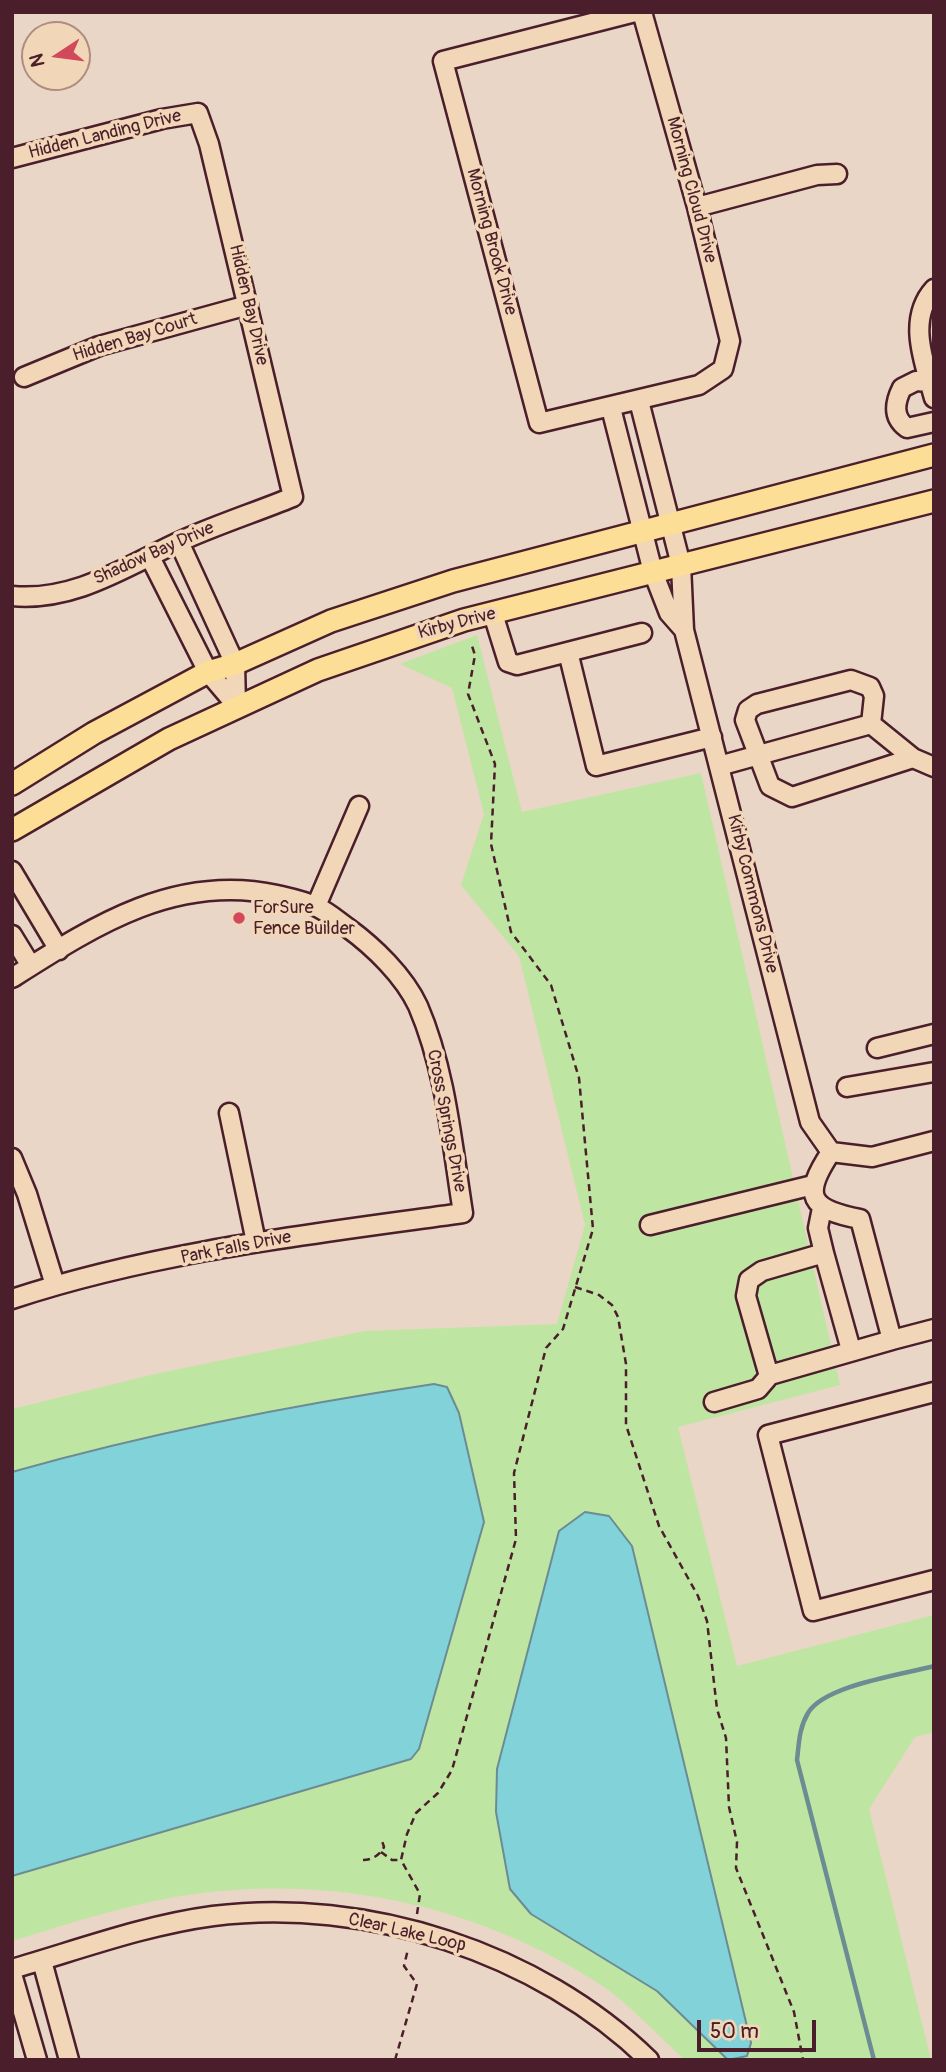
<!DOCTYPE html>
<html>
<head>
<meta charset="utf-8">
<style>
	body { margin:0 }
	#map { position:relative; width:946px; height:2072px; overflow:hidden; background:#e9d6c6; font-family:Pangolin,sans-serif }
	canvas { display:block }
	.frame { position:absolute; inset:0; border:14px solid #4a1f2b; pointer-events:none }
	.north { position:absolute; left:21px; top:21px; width:70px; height:70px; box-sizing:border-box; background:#f1d6b8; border:2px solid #ae8d80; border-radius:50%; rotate:257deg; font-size:19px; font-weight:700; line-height:28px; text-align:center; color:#4a1f2b }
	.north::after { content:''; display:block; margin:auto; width:24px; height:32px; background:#d1495b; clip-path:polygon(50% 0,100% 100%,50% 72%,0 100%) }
	.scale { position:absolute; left:697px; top:2020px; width:119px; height:32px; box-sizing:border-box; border:4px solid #4a1f2b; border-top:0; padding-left:9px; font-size:21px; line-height:24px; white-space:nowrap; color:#4a1f2b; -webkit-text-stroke:5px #f1d6b8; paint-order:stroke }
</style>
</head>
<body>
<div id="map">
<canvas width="946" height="2072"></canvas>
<div class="frame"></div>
<div class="north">N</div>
<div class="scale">50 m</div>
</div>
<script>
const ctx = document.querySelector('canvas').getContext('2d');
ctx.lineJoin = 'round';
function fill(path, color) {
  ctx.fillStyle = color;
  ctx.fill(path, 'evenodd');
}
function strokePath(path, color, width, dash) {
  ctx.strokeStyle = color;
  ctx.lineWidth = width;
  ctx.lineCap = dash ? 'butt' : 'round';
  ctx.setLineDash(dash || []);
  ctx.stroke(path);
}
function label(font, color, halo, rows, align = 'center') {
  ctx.font = font + ' Pangolin,sans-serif';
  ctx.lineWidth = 7;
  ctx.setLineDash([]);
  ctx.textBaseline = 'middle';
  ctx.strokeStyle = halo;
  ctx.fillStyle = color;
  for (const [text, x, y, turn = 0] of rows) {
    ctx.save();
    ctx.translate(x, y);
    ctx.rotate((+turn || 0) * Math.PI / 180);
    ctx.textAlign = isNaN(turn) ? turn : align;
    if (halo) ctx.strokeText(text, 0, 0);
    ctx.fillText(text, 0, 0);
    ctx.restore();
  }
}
fill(new Path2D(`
	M 477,635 L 522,812 L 701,773 L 840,1385 L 678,1427 L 737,1666 L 934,1615 L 934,1732 L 915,1737 L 869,1809 L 931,2060 L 685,2060 C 657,2035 629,2003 598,1983 C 479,1907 341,1876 202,1893 C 137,1901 75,1922 12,1941 L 12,1409 L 155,1374 L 365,1331 L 557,1324 L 585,1225 L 519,956 L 461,885 L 484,814 L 452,688 L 400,664 Z`), '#bee6a2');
const water = new Path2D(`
	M 434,1384 L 447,1387 L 459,1413 L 484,1522 L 419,1749 L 411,1759 L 12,1876 L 12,1472 C 150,1433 292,1405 434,1384 Z
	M 585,1512 L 609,1516 L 632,1546 L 751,2043 L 747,2056 L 728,2060 L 657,1991 L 531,1914 L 510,1889 L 496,1812 L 497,1769 L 559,1531 Z`);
fill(water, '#82d3d9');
strokePath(water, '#6c8b93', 2);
strokePath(new Path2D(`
	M 874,2060 L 797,1760 C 799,1743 799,1728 808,1713 C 825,1685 902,1675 934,1666`), '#6c8b93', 4.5);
const minor = new Path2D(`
	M 635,12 L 443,61 L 539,423 L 699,385 L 723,369 L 730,341 L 697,207 L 642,12
	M 12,158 L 162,119 L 198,113 L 209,144 L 293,497 C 256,512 219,524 183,540 C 128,565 76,602 12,596
	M 697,207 L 817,175 L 837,174
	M 934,289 C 906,320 925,364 934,398
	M 24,377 L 99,346 L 248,305
	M 929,382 L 916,381 L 902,388 C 895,402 892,417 907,428 L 934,422
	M 639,401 L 681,565 L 684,630 L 810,1122 L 831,1152
	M 611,408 L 653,572 L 669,613 L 684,630
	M 179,542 L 235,664 L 236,705
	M 150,557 L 208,672 L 236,705
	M 493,614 L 508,662 L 517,665 L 642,633
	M 568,652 L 596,766 L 712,737
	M 871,724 L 874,696 L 870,687 L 851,680 L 757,704 L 748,710 L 745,720 L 770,786 L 792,797 L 913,758
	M 719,766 L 871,724 L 913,758 L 934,767
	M 12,871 L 59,950
	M 316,906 L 359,806
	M 12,935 L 31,966
	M 12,978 C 94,926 175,873 277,895 C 290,898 305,901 317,907 C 328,912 338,921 348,928 C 374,947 404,976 418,1006 C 446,1071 452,1144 463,1213 C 313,1234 157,1251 12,1299
	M 877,1048 L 934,1034
	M 847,1087 L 934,1072
	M 229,1113 L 256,1242
	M 831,1152 C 801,1197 810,1209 860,1219 L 892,1340 L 934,1329
	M 831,1152 L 872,1157 L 934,1141
	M 12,1158 L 27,1194 L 55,1285
	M 650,1225 L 813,1185
	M 824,1253 L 851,1350
	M 769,1376 L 746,1296 L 749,1280 L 762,1271 L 824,1253 L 818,1228 L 822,1208
	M 934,1392 L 768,1435 L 813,1611 L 934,1580
	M 714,1402 L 758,1389 L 770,1375 L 892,1340
	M 42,1961 L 69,2060
	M 12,1969 C 78,1950 145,1925 213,1916 C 366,1897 538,1952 649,2060
	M 12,1974 L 37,2060`);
const major = new Path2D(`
	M 12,784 L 94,733 L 208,672 L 235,664 L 331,621 L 453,581 L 934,455
	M 12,830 L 169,739 L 318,670 L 464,620 L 934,501`);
strokePath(minor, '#4a1f2b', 23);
strokePath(major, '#4a1f2b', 26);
strokePath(new Path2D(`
	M 575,1287 L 599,1295 L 612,1305 L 618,1317 L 626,1364 L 626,1425 L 659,1526 L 698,1596 L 707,1621 L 717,1709 L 726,1738 L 729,1807 L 737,1842 L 736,1868 L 794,2012 L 803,2060
	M 381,1852 L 392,1860 L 400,1860
	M 363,1860 C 372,1860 380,1855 384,1847 L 381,1838
	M 417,1914 L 420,1894 L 401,1860 L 407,1834 L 416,1813 L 438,1793 L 452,1770 L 516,1539 L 514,1473 L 546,1348 L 563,1329 L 593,1229 L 579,1078 L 551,985 L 511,932 L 491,844 L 495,764 L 468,694 L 475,655 L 471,643
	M 395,2060 L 417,1984 L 404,1966 L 408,1949`), '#4a1f2b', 2.5, [7, 5]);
strokePath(minor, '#f1d6b8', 18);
strokePath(major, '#fcde96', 21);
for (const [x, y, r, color] of [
	[239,918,7,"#d1495b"]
]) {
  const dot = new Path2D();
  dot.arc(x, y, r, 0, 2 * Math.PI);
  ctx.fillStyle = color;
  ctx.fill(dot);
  strokePath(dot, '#f1d6b8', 2.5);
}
label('18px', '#4a1f2b', '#f1d6b8', [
	["Hidden Landing Drive",105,135,-14],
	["Morning Cloud Drive",691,190,75],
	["Morning Brook Drive",491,242,75],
	["Hidden Bay Drive",248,305,77],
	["Hidden Bay Court",135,338,-17],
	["Shadow Bay Drive",154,554,-24],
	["Kirby Drive",457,624,-15],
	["Kirby Commons Drive",752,894,76],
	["Cross Springs Drive",446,1121,79],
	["Park Falls Drive",236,1248,-11],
	["Clear Lake Loop",407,1933,13]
]);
label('18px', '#4a1f2b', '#f1d6b8', [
	["ForSure",253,908],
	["Fence Builder",253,929]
], 'left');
</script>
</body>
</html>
